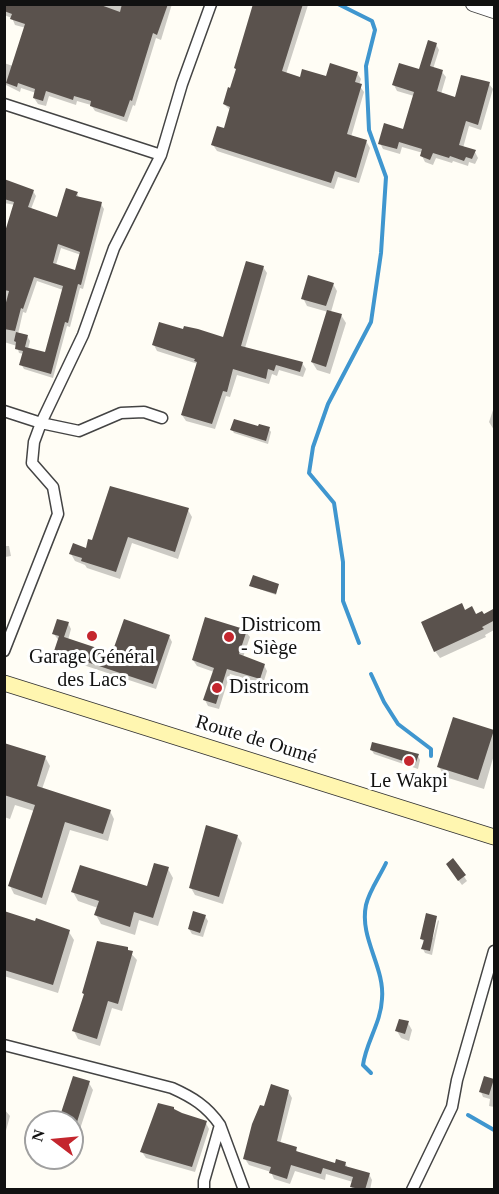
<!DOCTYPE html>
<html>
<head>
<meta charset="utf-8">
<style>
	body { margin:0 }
	#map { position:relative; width:499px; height:1194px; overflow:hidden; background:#fffdf5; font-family:"Times New Roman",serif }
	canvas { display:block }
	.frame { position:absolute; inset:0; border:6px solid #111; pointer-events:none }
	.north { position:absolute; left:24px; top:1110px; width:60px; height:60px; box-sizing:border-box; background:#fff; border:2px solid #a0a0a0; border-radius:50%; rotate:286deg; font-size:16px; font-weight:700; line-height:24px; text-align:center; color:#111 }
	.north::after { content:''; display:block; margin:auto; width:21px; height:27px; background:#c4262e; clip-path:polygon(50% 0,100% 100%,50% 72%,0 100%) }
</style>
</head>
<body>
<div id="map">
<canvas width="499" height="1194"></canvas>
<div class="frame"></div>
<div class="north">N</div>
</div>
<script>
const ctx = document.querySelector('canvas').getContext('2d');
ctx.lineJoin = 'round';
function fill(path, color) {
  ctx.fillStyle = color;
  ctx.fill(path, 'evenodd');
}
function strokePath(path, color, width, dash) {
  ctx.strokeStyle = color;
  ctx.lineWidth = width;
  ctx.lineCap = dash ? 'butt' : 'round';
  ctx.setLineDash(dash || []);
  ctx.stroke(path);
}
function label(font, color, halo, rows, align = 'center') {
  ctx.font = font + ' "Times New Roman",serif';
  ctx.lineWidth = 6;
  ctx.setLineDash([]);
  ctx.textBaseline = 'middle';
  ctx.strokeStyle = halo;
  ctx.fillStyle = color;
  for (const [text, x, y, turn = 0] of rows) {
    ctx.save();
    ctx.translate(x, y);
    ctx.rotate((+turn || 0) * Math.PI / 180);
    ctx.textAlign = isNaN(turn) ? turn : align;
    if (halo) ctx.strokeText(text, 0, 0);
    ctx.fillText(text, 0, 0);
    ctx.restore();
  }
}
fill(new Path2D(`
	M 4,4 L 172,4 L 161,40 L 156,38 L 135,106 L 133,105 L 127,122 L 95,111 L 91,105 L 77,101 L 76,105 L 49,96 L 46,106 L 38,104 L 34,98 L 36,93 L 21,88 L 20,92 L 4,84 L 4,63 L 13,66 L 26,28 L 15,25 L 12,18 L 4,15 Z
	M 255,4 L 308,5 L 286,74 L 301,79 L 327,78 L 357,73 L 361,79 L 359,85 L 364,92 L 351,137 L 366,141 L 370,148 L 359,183 L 338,177 L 334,189 L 217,151 L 213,145 L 225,130 L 231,111 L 224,104 L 231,90 L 237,71 L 235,68 Z
	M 436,44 L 439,50 L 433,69 L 442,72 L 446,77 L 441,94 L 456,99 L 489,84 L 493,89 L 481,130 L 469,126 L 463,148 L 475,152 L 478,158 L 475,164 L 469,162 L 468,166 L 453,161 L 452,163 L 436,158 L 433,165 L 425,162 L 422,156 L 423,153 L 402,147 L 400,154 L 383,149 L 380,143 L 404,131 L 414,96 L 397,91 L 394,85 L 420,71 Z
	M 4,181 L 33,191 L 36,196 L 31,209 L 58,218 L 77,193 L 79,198 L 101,204 L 104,209 L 83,289 L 80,288 L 70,327 L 67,326 L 53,378 L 24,369 L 21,364 L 24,354 L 19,353 L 17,346 L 4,342 L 4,238 L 15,205 L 4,203 ZM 61,248 L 81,255 L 76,271 L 56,265 ZM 37,281 L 63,290 L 46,354 L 28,349 L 30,341 L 27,336 L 18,334 L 23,312 L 26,313 Z
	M 263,267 L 267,273 L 245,348 L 302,363 L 306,369 L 303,377 L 279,370 L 277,376 L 272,374 L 269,384 L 237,375 L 230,397 L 226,396 L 215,429 L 186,421 L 182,415 L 198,364 L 157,351 L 154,345 L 224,339 Z
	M 333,284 L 337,291 L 331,312 L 341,315 L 346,323 L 330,374 L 317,370 L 312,362 L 328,312 L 307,306 L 303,298 Z
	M 494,407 L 494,430 L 489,422 Z
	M 269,429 L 271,432 L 268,444 L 234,433 L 232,430 Z
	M 188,510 L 192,517 L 178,559 L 132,543 L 120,579 L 87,568 L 85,565 L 75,561 L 71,554 Z
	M 4,546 L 9,546 L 11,556 L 5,557 Z
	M 278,585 L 276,595 L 251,586 Z
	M 494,614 L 494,630 L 485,635 L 486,637 L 440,658 L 435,651 L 476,616 Z
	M 68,623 L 71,629 L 68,640 L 113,655 L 169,636 L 172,642 L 156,689 L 59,657 L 56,651 L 59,641 L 54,634 Z
	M 246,632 L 250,637 L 243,657 L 264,665 L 267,671 L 263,684 L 230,674 L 219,709 L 208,706 L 205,700 L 214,672 L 197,666 L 193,660 Z
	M 493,732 L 494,755 L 484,789 L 445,777 L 439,767 Z
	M 4,745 L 45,757 L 50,766 L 42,789 L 110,811 L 114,819 L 108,841 L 70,830 L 46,905 L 14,894 L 10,886 L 34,811 L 15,805 L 10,819 L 4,817 Z
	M 371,749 L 418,756 L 420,760 L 418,769 L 374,754 Z
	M 237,836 L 242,843 L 223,904 L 195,895 L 191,888 Z
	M 453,860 L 467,881 L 462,885 L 450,869 Z
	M 168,869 L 173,878 L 158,926 L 139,920 L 135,935 L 101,924 L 96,915 L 98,908 L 78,901 L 73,892 L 148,887 Z
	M 4,913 L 69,932 L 74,940 L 58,993 L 4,976 Z
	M 427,915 L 437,919 L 435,919 L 430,937 L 433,938 L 438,920 L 439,921 L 432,955 L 425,953 L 423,949 L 424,943 L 422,939 Z
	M 205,916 L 208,921 L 203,937 L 192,934 L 189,929 Z
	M 127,949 L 137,960 L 122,1011 L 112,1008 L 100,1046 L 78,1039 L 74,1031 L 85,996 L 83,993 Z
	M 408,1023 L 412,1030 L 409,1041 L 401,1038 L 397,1031 Z
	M 493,1080 L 494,1083 L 494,1107 L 489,1106 L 490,1099 L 483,1097 L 481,1092 Z
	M 89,1083 L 93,1090 L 78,1135 L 72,1133 L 72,1122 L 59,1122 Z
	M 288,1091 L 292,1098 L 280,1144 L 296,1149 L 298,1153 L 336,1164 L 345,1163 L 348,1168 L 369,1174 L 372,1180 L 370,1190 L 353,1190 L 352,1187 L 353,1182 L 326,1174 L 325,1180 L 295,1171 L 290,1184 L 274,1179 L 271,1172 L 249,1165 L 245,1159 L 265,1108 Z
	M 4,1109 L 10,1116 L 4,1138 Z
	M 175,1111 L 206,1123 L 209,1129 L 195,1172 L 146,1158 L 142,1152 Z
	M 39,1158 L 58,1158 L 57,1164 Z`), '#0003');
strokePath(new Path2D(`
	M 338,4 L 372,21 L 375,30 L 366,66 L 369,130 L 386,177 L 381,253 L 371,322 L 328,404 L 313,447 L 309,473 L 334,503 L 343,562 L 343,601 L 359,643
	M 371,674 L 384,702 L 398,724 L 431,749 L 431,756
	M 371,1073 L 363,1065 C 366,1042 381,1023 382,999 C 385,967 359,938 366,905 C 369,891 380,876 386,863
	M 468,1115 L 494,1130`), '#3f96cf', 4);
fill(new Path2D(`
	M 4,4 L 98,4 L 120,12 L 122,4 L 168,4 L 157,35 L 153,33 L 132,101 L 130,100 L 124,117 L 90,106 L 91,101 L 74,96 L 73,100 L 46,91 L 43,101 L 33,98 L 35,89 L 18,83 L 17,87 L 6,83 L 25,24 L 10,19 L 12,14 L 4,11 Z
	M 253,4 L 303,4 L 282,71 L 300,77 L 302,69 L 326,76 L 330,63 L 358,72 L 355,82 L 362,84 L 347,134 L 367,140 L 356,178 L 335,171 L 331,183 L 211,145 L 217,126 L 224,128 L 230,107 L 223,104 L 228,87 L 230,88 L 236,69 L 234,68 Z
	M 428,40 L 437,43 L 430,66 L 443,70 L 437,91 L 455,97 L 461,75 L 490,82 L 478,125 L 466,121 L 459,145 L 476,150 L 472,159 L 466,157 L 464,161 L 450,156 L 449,158 L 433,153 L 430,160 L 420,156 L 422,149 L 399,142 L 397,149 L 378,144 L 384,123 L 403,129 L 414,92 L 392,85 L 399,63 L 419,69 Z
	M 4,179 L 34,190 L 28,207 L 57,217 L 66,188 L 78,192 L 76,196 L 102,202 L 81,285 L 78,284 L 68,323 L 65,322 L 51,374 L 19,365 L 23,351 L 15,349 L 16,342 L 14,341 L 16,332 L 28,335 L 25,347 L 45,352 L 63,286 L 34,277 L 23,309 L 21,308 L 15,331 L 4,329 L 4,310 L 9,291 L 4,290 L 4,235 L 14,202 L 4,199 ZM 58,244 L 80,252 L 75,270 L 53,263 Z
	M 246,261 L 264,266 L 241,346 L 303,362 L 300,372 L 276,365 L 274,371 L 268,369 L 266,379 L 233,369 L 227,392 L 223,391 L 212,424 L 181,415 L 197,362 L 194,361 L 195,359 L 152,345 L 159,322 L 183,329 L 184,326 L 198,329 L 223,337 Z
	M 308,275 L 334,283 L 326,306 L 301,299 Z
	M 327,310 L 342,314 L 326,367 L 311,362 Z
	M 234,419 L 258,426 L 259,424 L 270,427 L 266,441 L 230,430 Z
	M 110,486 L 189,508 L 175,552 L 128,537 L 116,572 L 81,561 L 82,558 L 69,554 L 73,543 L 86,548 L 88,539 L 92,540 Z
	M 253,575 L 279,584 L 276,594 L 249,586 Z
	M 462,603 L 465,610 L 472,606 L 476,614 L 482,611 L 484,614 L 495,608 L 495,620 L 482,627 L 484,629 L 434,652 L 421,622 Z
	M 205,617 L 247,630 L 239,654 L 265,664 L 260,679 L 227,669 L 216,704 L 203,700 L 214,668 L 192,660 Z
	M 57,619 L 69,622 L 64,637 L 112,653 L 124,619 L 170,635 L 153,684 L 54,651 L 59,636 L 52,634 Z
	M 453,717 L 494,730 L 478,780 L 437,767 Z
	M 372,742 L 419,754 L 415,765 L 370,750 Z
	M 4,743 L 46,756 L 37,786 L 111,810 L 103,834 L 65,822 L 42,898 L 8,886 L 35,805 L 4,795 Z
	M 206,825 L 238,835 L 219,897 L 189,888 Z
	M 453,858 L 466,875 L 458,881 L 446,864 Z
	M 154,863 L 169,867 L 153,918 L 134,912 L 130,927 L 94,915 L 99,901 L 71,892 L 80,865 L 147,886 Z
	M 4,911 L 35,921 L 36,918 L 70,930 L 53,985 L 4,970 Z
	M 193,911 L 206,915 L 200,933 L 188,929 Z
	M 426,913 L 437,916 L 430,951 L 421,949 L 424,940 L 420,939 Z
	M 97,941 L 128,947 L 128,950 L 133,951 L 118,1004 L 108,1001 L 97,1039 L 72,1031 L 84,994 L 82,993 Z
	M 399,1019 L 409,1021 L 405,1034 L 395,1031 Z
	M 73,1076 L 90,1081 L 77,1122 L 58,1122 Z
	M 484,1076 L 494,1079 L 489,1095 L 479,1092 Z
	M 271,1084 L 289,1090 L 277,1141 L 297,1147 L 296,1151 L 335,1163 L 336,1159 L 346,1162 L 345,1166 L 370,1173 L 365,1190 L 350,1187 L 353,1177 L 323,1168 L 321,1174 L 291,1165 L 287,1179 L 269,1173 L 271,1167 L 243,1159 L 252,1124 L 260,1105 L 264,1106 Z
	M 158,1103 L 174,1107 L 174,1109 L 182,1113 L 207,1121 L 192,1167 L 140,1152 Z`), '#5a524d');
const minor = new Path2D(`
	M 4,104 L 161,155
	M 4,411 L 41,423 L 79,431 L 121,413 L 144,412 L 162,418
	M 4,651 L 58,514 L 53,487 L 32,463 L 34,442 L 41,423 L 83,335 L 114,248 L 161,155 L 182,84 L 211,4
	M 4,1045 L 172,1088 C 192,1097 207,1106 220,1125 L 244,1190
	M 204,1190 L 204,1181 L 220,1125
	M 412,1190 L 452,1107 L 457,1080 L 494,951`);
const tertiary = new Path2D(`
	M 473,4 L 494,11`);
const secondary = new Path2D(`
	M 4,683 L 494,837`);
strokePath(minor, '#444', 13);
strokePath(tertiary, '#444', 16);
strokePath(secondary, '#333', 17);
strokePath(minor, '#fff', 10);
strokePath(tertiary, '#fff', 14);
strokePath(secondary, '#fff6b0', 15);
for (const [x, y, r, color] of [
	[92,636,6,"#c4262e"],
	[229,637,6,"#c4262e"],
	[217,688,6,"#c4262e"],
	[409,761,6,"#c4262e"]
]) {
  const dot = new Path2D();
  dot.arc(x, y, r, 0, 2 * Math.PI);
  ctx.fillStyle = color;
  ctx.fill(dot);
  strokePath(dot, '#fff', 2);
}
label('20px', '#111', '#fff', [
	["Districom",241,626],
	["- Siège",241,649],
	["Garage Général",92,658,"center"],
	["des Lacs",92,681,"center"],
	["Districom",229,688],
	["Le Wakpi",409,782,"center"]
], 'left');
label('20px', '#111', '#fff', [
	["Route de Oumé",256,740,17]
]);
</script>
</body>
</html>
